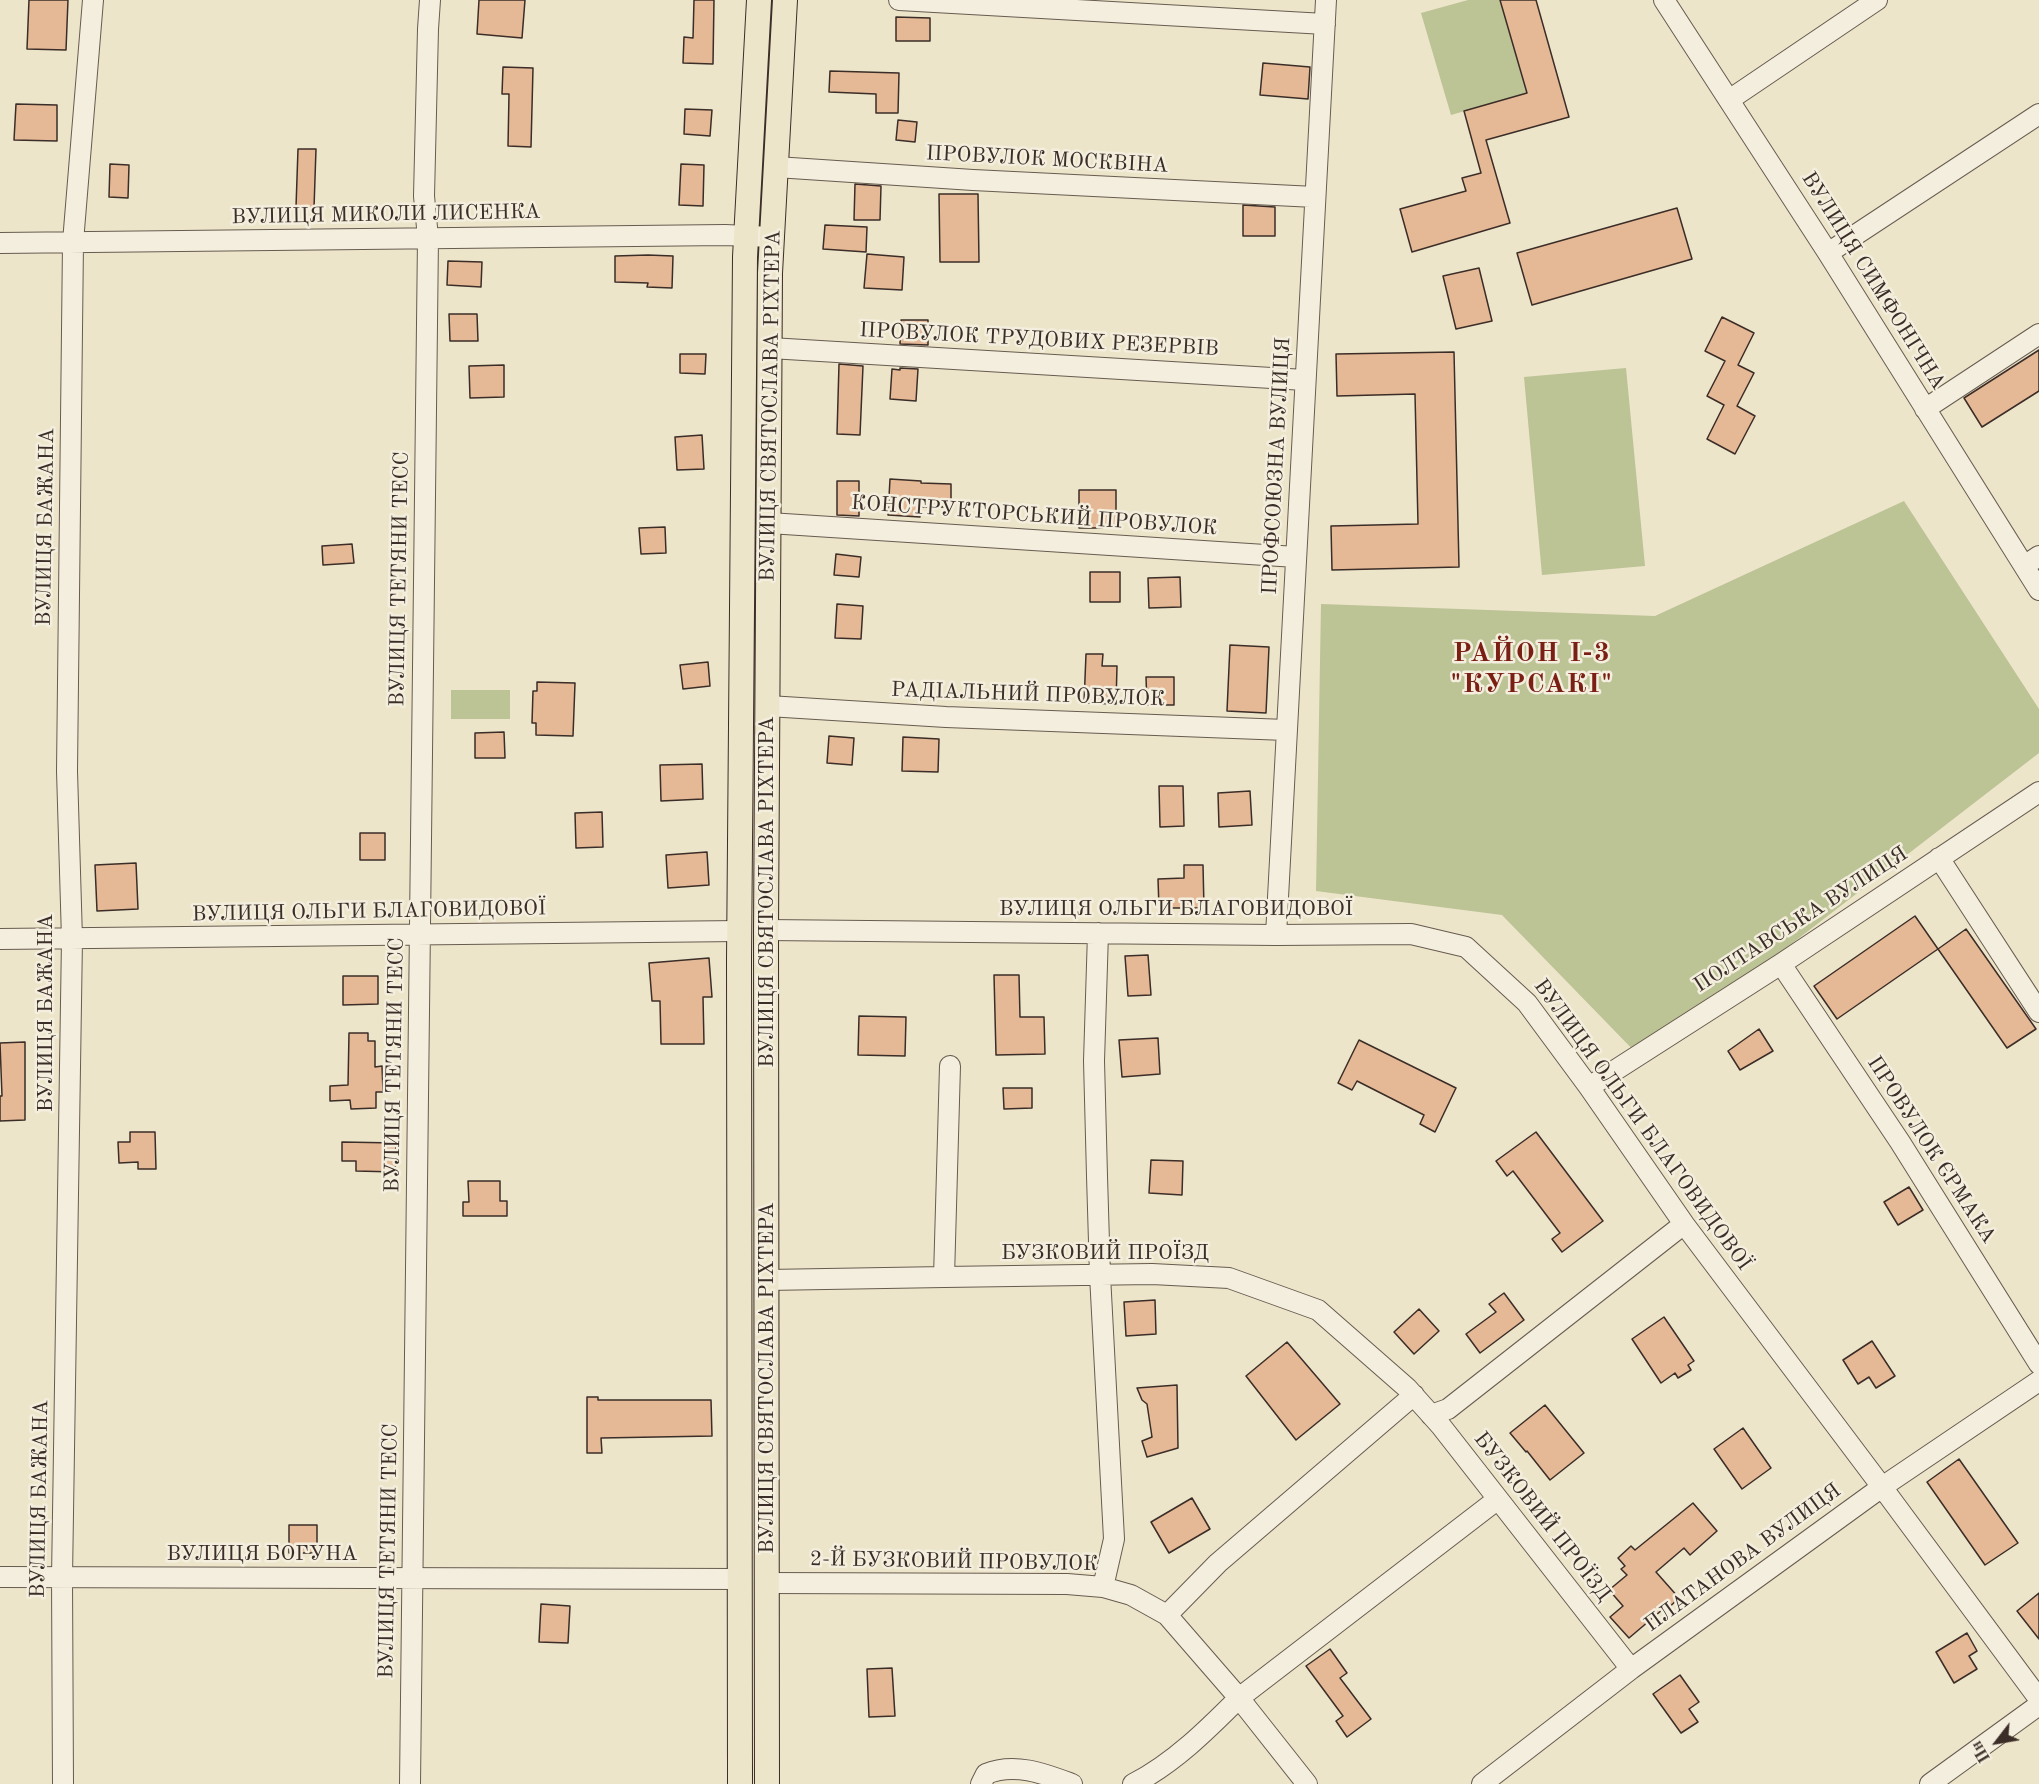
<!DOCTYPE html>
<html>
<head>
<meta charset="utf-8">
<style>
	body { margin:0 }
	#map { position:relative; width:2039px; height:1784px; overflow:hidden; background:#ede5ca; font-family:"Old Standard TT",serif }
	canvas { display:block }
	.north { position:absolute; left:1967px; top:1712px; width:60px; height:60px; -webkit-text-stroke:4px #f3eedd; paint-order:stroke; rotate:239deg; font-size:16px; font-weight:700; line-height:24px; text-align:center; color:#3b2d27 }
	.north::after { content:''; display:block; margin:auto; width:21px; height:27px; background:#3b2d27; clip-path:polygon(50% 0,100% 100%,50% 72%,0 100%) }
</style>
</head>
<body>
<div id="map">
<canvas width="2039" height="1784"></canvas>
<div class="north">Пн</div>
</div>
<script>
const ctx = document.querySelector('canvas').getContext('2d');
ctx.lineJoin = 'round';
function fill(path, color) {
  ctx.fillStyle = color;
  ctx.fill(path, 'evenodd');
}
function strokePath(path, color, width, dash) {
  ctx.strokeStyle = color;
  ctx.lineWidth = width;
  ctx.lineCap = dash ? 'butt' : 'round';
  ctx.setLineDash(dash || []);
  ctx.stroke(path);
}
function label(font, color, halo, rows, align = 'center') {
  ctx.font = font + ' "Old Standard TT",serif';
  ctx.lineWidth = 5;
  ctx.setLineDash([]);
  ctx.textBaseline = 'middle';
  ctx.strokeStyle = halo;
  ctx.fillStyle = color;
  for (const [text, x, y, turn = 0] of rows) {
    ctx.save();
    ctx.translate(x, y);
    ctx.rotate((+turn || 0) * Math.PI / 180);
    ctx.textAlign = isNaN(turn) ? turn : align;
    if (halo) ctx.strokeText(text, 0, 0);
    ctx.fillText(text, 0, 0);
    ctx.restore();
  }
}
fill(new Path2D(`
	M 1468,0 L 1500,0 L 1527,93 L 1451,115 L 1421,13 Z
	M 1626,368 L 1645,566 L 1542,575 L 1524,377 Z
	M 1904,501 L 2039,709 L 2039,753 L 1642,1059 L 1502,915 L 1316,891 L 1321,604 L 1655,616 Z
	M 451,690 L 510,690 L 510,719 L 451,719 Z`), '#bcc395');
const building = new Path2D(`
	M 29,0 L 68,0 L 66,50 L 27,49 Z
	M 479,0 L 525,0 L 522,38 L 477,34 Z
	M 694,0 L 714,0 L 713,64 L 683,63 L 684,37 L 693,38 Z
	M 1500,0 L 1536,0 L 1569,117 L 1486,140 L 1510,223 L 1412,252 L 1400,209 L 1466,191 L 1462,178 L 1481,173 L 1464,111 L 1527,93 Z
	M 896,17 L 930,18 L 930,41 L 896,41 Z
	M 1263,63 L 1310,67 L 1308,99 L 1260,95 Z
	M 503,67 L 533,68 L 531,147 L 508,146 L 509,94 L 502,94 Z
	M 830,71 L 899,73 L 898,113 L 876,113 L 876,94 L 829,92 Z
	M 16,104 L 57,105 L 57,141 L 14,140 Z
	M 685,109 L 712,110 L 710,136 L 684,134 Z
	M 898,120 L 917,122 L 915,142 L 896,140 Z
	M 298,149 L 316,149 L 314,208 L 296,207 Z
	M 110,164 L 129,165 L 128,198 L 109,197 Z
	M 681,164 L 704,165 L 703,206 L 679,205 Z
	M 855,184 L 881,186 L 880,220 L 854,220 Z
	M 939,194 L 978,194 L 979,262 L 940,262 Z
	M 1243,205 L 1275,207 L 1275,236 L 1243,236 Z
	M 1677,208 L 1692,259 L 1532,305 L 1517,253 Z
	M 825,225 L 867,227 L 866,252 L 823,249 Z
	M 867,254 L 904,257 L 902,290 L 864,288 Z
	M 648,255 L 673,256 L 672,288 L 647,287 L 648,283 L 615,282 L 615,256 Z
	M 448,261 L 482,262 L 481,287 L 447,285 Z
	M 1479,268 L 1492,321 L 1456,329 L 1443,276 Z
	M 449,314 L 477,314 L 478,341 L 450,341 Z
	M 1722,317 L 1754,333 L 1738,365 L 1754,373 L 1737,406 L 1755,416 L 1735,454 L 1707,439 L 1724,405 L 1707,396 L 1725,361 L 1705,351 Z
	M 901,320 L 928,320 L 928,345 L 900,344 Z
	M 2039,350 L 2039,391 L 1982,427 L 1964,398 Z
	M 1454,352 L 1459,567 L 1332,570 L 1331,526 L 1418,524 L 1415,394 L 1337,396 L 1336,354 Z
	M 680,354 L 706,354 L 705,374 L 680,373 Z
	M 839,364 L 863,366 L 860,435 L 837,434 Z
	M 504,365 L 504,397 L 470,398 L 469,366 Z
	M 900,368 L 918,369 L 916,401 L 890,399 L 892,369 L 900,370 Z
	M 702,435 L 704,469 L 677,470 L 675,437 Z
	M 890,479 L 921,481 L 921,483 L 951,484 L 951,507 L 920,507 L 920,517 L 888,515 Z
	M 837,481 L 859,481 L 859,516 L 837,515 Z
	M 1079,490 L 1116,490 L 1116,528 L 1079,528 Z
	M 665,527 L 666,553 L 641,554 L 639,528 Z
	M 352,544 L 354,563 L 323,565 L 322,546 Z
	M 836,554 L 861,557 L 859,577 L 834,575 Z
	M 1090,572 L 1120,572 L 1120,602 L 1090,602 Z
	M 1180,577 L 1181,607 L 1149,608 L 1148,578 Z
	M 837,604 L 863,606 L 861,639 L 835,638 Z
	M 1230,645 L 1269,647 L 1266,713 L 1227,711 Z
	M 1086,654 L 1103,654 L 1102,666 L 1117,666 L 1116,704 L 1084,703 Z
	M 708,662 L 710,686 L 683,689 L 680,665 Z
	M 1146,677 L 1174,677 L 1174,705 L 1147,705 Z
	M 537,682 L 575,683 L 573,736 L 536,735 L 536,723 L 532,723 L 533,691 L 537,691 Z
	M 504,732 L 505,758 L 475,758 L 475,733 Z
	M 829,736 L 854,738 L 852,765 L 827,763 Z
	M 903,737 L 939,739 L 938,772 L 902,771 Z
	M 702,764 L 703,799 L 661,801 L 660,765 Z
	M 1159,786 L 1183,786 L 1184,826 L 1160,827 Z
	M 1250,791 L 1252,825 L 1219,827 L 1218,793 Z
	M 602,812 L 603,847 L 576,848 L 575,813 Z
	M 360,833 L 385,833 L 385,860 L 360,860 Z
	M 707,852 L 709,885 L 668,888 L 666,855 Z
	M 136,863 L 138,909 L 97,911 L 95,865 Z
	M 1184,865 L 1203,865 L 1204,908 L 1159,908 L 1158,879 L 1184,878 Z
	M 1915,916 L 1938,949 L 1837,1019 L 1814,986 Z
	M 1966,929 L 2036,1029 L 2007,1048 L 1938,949 Z
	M 1148,955 L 1151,995 L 1128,996 L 1125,956 Z
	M 709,958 L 712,997 L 703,997 L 704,1044 L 661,1044 L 660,1001 L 652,1001 L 649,963 Z
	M 994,975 L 1019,975 L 1020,1017 L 1044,1017 L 1045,1054 L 996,1055 Z
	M 343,976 L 378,976 L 378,1004 L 343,1005 Z
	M 859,1016 L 906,1017 L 905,1056 L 858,1055 Z
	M 1759,1029 L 1773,1051 L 1740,1070 L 1728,1051 Z
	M 349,1033 L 368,1033 L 368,1041 L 375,1041 L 375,1067 L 382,1066 L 383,1092 L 376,1092 L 376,1108 L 351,1109 L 350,1100 L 330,1101 L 330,1086 L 348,1085 Z
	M 1158,1038 L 1160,1074 L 1122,1077 L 1119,1040 Z
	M 1359,1040 L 1456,1088 L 1435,1132 L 1420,1124 L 1424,1115 L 1357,1081 L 1352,1090 L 1338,1083 Z
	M 25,1042 L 25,1120 L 0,1121 L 0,1096 L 2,1096 L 0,1043 Z
	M 1003,1088 L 1032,1088 L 1032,1108 L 1004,1109 Z
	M 130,1132 L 155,1132 L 156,1169 L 138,1169 L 138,1162 L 119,1163 L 118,1142 L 130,1142 Z
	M 1536,1132 L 1603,1221 L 1562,1252 L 1552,1239 L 1560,1233 L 1513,1171 L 1507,1176 L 1496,1161 Z
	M 342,1142 L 396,1143 L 395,1172 L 356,1171 L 356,1161 L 342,1161 Z
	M 1151,1160 L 1183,1161 L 1182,1195 L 1149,1193 Z
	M 468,1181 L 500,1181 L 500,1201 L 507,1201 L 507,1216 L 463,1216 L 463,1202 L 469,1202 Z
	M 1909,1187 L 1923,1210 L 1898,1225 L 1884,1202 Z
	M 1504,1293 L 1524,1320 L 1480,1353 L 1466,1334 L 1496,1312 L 1489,1304 Z
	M 1155,1300 L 1156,1334 L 1126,1336 L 1124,1302 Z
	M 1419,1309 L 1439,1331 L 1414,1354 L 1394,1332 Z
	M 1664,1317 L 1694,1361 L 1688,1365 L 1691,1370 L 1678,1378 L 1675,1373 L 1661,1383 L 1632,1339 Z
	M 1872,1341 L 1895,1376 L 1876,1388 L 1869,1377 L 1858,1384 L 1843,1360 Z
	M 1287,1342 L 1340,1404 L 1296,1440 L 1246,1376 Z
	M 1177,1385 L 1178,1448 L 1147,1457 L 1142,1441 L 1152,1437 L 1147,1404 L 1142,1400 L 1137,1388 Z
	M 587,1397 L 598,1397 L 598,1400 L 711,1400 L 712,1436 L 601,1438 L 602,1453 L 587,1453 Z
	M 1545,1405 L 1584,1453 L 1550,1480 L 1527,1451 L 1526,1452 L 1510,1433 Z
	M 1743,1428 L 1771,1468 L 1742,1489 L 1714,1449 Z
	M 1959,1459 L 2018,1543 L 1985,1565 L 1927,1482 Z
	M 1192,1498 L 1210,1529 L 1169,1553 L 1151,1522 Z
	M 1693,1503 L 1717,1531 L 1690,1555 L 1684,1548 L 1656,1572 L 1679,1598 L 1664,1612 L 1662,1610 L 1629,1638 L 1610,1617 L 1623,1606 L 1609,1590 L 1627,1575 L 1621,1569 L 1625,1566 L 1618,1558 L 1631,1546 L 1635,1550 Z
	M 289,1525 L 317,1525 L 317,1553 L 289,1553 Z
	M 2039,1593 L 2039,1639 L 2017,1611 Z
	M 541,1604 L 570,1606 L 568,1643 L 539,1642 Z
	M 1967,1633 L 1977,1651 L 1969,1656 L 1977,1669 L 1954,1683 L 1936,1652 Z
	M 1330,1649 L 1347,1673 L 1340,1678 L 1371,1719 L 1347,1737 L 1336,1721 L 1343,1716 L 1306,1666 Z
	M 892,1668 L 895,1716 L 869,1717 L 867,1669 Z
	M 1680,1675 L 1699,1702 L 1689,1709 L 1698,1722 L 1681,1733 L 1653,1694 Z`);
fill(building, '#e5b896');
strokePath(building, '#3b2d27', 1.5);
const minor = new Path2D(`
	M 899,0 L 1325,24
	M 1664,0 L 1828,253 L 2039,590
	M 1729,100 L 1877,0
	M 776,167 L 973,180 L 1315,197
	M 0,243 L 725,235 L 772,237
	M 1828,253 L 2039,114
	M 770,348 L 1305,380
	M 1925,409 L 2039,334
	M 769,523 L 1296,557
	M 2024,566 L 2039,556
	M 768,706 L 946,717 L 1286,730
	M 1939,858 L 2039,1012
	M 766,930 L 1276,935 L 1411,934 L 1466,947 L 1527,1003 L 1589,1087 L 1684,1224 L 1882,1487 L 2039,1699
	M 1098,933 L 1094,1061 L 1097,1176 L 1100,1275 L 1114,1539 L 1103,1587
	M 1276,935 L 1326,0
	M 0,939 L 739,931
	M 1781,964 L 1900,1142 L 2039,1364
	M 950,1066 L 944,1277 L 1152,1274 L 1229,1278 L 1318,1310 L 1407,1388 L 1441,1426 L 1631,1669
	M 1589,1087 L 1781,964 L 2039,792
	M 767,1280 L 944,1277
	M 1431,1415 L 1448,1409 L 1684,1224
	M 0,1577 L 740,1579
	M 767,1583 L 1067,1584 L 1103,1587 L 1131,1595 L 1167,1615 L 1239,1698 L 1307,1784
	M 1167,1615 L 1218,1563 L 1414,1395
	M 63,1784 L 62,1577 L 72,939 L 67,771 L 73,242 L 93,0
	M 410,1784 L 428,238 L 424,196 L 428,29 L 430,0
	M 981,1784 L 986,1774 C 1015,1762 1045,1774 1072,1784
	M 1133,1784 C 1173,1764 1208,1729 1239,1698 L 1498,1499
	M 1482,1784 L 1631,1669 L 1882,1487 L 2039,1381
	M 1930,1784 L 2039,1705`);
const major = new Path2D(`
	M 740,1784 L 739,958 L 745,257 L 759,0
	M 767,1784 L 766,930 L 770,273 L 785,0`);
strokePath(minor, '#685b50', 22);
strokePath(major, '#3b2d27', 26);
strokePath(minor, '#f3eedd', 20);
strokePath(major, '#ede5ca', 24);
label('21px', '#3b2d27', '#f3eedd', [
	["ПРОВУЛОК МОСКВІНА",1047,160,3],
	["ВУЛИЦЯ МИКОЛИ ЛИСЕНКА",386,215,-1],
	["ВУЛИЦЯ СИМФОНІЧНА",1873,281,58],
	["ПРОВУЛОК ТРУДОВИХ РЕЗЕРВІВ",1039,340,3],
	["ВУЛИЦЯ СВЯТОСЛАВА РІХТЕРА",771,406,-89],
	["ПРОФСОЮЗНА ВУЛИЦЯ",1277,466,-87],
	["КОНСТРУКТОРСЬКИЙ ПРОВУЛОК",1034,516,4],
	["ВУЛИЦЯ БАЖАНА",46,527,-89],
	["ВУЛИЦЯ ТЕТЯНИ ТЕСС",400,579,-89],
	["РАДІАЛЬНИЙ ПРОВУЛОК",1028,695,2],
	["ВУЛИЦЯ СВЯТОСЛАВА РІХТЕРА",767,892,-90],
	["ВУЛИЦЯ ОЛЬГИ БЛАГОВИДОВОЇ",1176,909],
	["ВУЛИЦЯ ОЛЬГИ БЛАГОВИДОВОЇ",369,912,-1],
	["ПОЛТАВСЬКА ВУЛИЦЯ",1801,920,-33],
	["ВУЛИЦЯ БАЖАНА",46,1013,-90],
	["ВУЛИЦЯ ТЕТЯНИ ТЕСС",395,1065,-89],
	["ВУЛИЦЯ ОЛЬГИ БЛАГОВИДОВОЇ",1642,1125,54],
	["ПРОВУЛОК ЄРМАКА",1931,1150,57],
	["БУЗКОВИЙ ПРОЇЗД",1105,1253],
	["ВУЛИЦЯ СВЯТОСЛАВА РІХТЕРА",767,1378,-90],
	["ВУЛИЦЯ БАЖАНА",40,1499,-89],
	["БУЗКОВИЙ ПРОЇЗД",1542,1517,52],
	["ВУЛИЦЯ ТЕТЯНИ ТЕСС",389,1551,-89],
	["ВУЛИЦЯ БОГУНА",262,1554],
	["ПЛАТАНОВА ВУЛИЦЯ",1743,1558,-36],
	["2-Й БУЗКОВИЙ ПРОВУЛОК",954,1562,1]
]);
ctx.letterSpacing = '1.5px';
label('bold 27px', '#7a1f14', '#f3eedd', [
	["РАЙОН І-3",1532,654],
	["\"КУРСАКІ\"",1532,685]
]);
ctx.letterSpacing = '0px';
</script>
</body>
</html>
